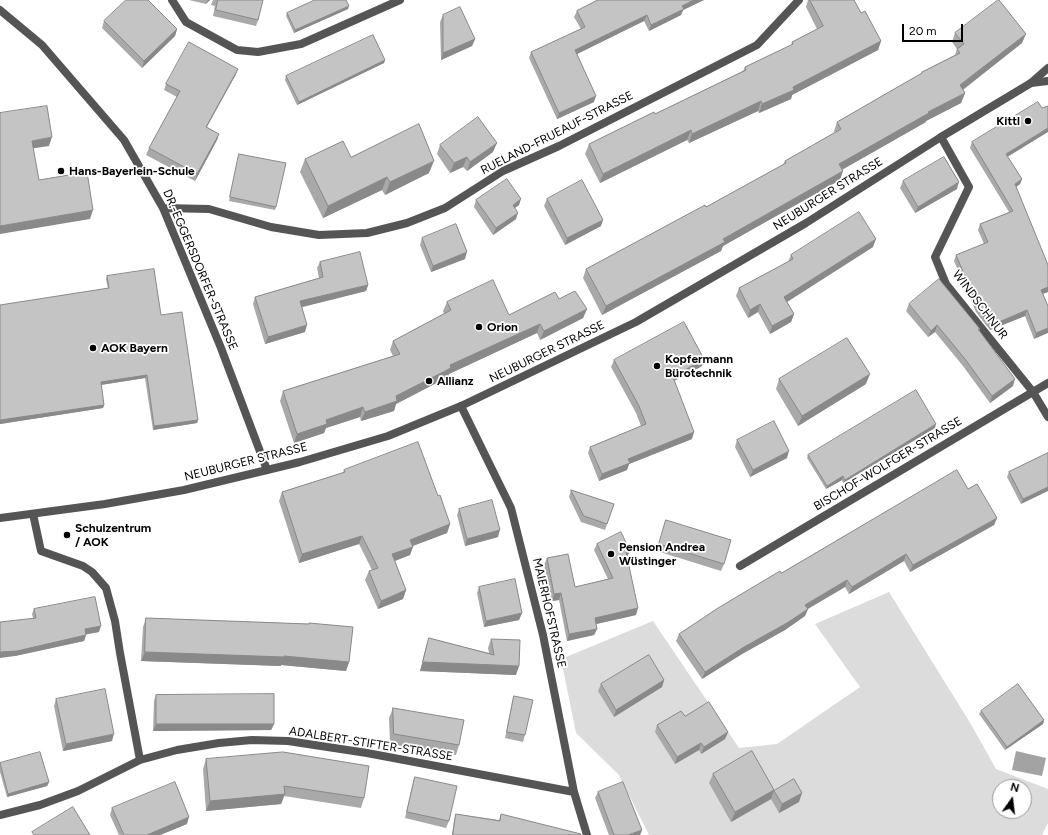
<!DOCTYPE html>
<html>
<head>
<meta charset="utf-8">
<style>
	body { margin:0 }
	#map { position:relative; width:1048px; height:835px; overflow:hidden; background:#fff; font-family:Figtree,sans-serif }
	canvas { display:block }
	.north { position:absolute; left:992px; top:779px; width:40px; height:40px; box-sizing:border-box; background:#fff; border:1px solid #999; border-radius:50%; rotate:14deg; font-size:11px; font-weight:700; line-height:16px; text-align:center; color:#000 }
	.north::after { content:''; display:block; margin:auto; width:14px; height:18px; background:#000; clip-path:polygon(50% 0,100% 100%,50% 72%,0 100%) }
	.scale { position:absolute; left:902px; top:24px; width:61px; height:18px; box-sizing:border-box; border:2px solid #000; border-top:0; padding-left:5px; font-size:12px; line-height:14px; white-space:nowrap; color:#000; -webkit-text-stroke:3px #fff; paint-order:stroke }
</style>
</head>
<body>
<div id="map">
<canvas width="1048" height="835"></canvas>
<div class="north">N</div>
<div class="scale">20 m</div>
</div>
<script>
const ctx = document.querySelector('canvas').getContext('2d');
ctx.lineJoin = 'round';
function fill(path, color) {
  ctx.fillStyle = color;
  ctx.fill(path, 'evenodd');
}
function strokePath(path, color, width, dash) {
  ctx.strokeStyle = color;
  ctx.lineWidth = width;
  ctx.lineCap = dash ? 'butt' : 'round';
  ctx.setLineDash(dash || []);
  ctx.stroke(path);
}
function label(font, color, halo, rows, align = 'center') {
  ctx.font = font + ' Figtree,sans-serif';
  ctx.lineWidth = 3.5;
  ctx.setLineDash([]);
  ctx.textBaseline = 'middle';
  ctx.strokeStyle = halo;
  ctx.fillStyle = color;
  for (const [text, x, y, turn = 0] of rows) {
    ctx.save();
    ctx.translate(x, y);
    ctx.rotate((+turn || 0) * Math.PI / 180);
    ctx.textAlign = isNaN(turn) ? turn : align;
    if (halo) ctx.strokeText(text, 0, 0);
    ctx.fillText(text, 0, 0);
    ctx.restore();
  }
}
fill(new Path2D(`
	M 889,592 L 972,726 L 996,769 L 1048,789 L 1048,823 L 1042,835 L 649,835 L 619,775 L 576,733 L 561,659 L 653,621 L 739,748 L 777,744 L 860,687 L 815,624 ZM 1000,787 L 1024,787 L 1024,811 L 1000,811 Z`), '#dcdcdc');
fill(new Path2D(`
	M 1016,751 L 1046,758 L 1042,776 L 1012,770 Z`), '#a3a3a3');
strokePath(new Path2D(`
	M 172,0 L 186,22 L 237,50 L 258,52 L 301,44 L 400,0
	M 0,10 L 42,45 L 124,140 L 163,208 L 221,348 L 267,470
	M 1031,83 L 1048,81
	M 941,137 L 969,187 L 935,257 L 946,284 L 1033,392 L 1048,417
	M 163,208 L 209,209 L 271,227 L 319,235 L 367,233 L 407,223 L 445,208 L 503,171 L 559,146 L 757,45 L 799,0
	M 461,406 L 511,508 L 543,635 L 574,792 L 587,835
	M 33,514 L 41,551 L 83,566 L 92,572 L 106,588 L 115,621 L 120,653 L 140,760
	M 740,566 L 1048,383
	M 0,815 L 40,805 L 78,791 L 140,760 L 177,750 L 219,743 L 252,740 L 288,741 L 367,753 L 574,792`), '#555', 8);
strokePath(new Path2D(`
	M 0,518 L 105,504 L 184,490 L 267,470 L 300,462 L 388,436 L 461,406 L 636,322 L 806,223 L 941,137 L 1031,83 L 1048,68`), '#555', 8);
fill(new Path2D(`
	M 189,0 L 210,0 L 206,4 Z
	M 213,0 L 263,0 L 258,20 L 256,26 L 213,16 L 215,6 L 211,5 Z
	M 598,0 L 704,0 L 683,10 L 681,15 L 649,31 L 644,21 L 577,54 L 594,102 L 557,119 L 529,58 L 531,52 L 581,29 L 574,17 L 577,11 Z
	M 808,0 L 854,0 L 861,13 L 881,41 L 878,50 L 792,95 L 791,99 L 759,113 L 758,111 L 689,143 L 687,140 L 600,183 L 585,154 L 589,144 L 655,114 L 743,71 L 745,67 L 791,46 L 792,42 L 817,29 L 806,7 Z
	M 348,9 L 294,33 L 286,16 L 287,13 Z
	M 443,15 L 475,39 L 472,46 L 441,60 L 440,22 Z
	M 104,21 L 177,29 L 175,36 L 142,68 L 102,28 Z
	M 955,33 L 1022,43 L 963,90 L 965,93 L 961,103 L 926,121 L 926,122 L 842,170 L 840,180 L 723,246 L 721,251 L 602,315 L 583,278 L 586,269 L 706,207 L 783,165 L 785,161 L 835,133 L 834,131 L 837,122 L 921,74 L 922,72 L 955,55 L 957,49 L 952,42 Z
	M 385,60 L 384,63 L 297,105 L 285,80 L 286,76 Z
	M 238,69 L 235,76 L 207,127 L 219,134 L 217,140 L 195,181 L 146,155 L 149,148 L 177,97 L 164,90 L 166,84 Z
	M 972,142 L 1008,157 L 1022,179 L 1020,184 L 1016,187 L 1048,265 L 1048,292 L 1043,294 L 1048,306 L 1034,339 L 1025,316 L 990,330 L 976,312 L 954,261 L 956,255 L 984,244 L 978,230 L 980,224 L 1009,212 L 970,148 Z
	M 440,145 L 493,152 L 467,171 L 463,167 L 450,173 L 437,154 Z
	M 239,154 L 276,207 L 275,210 L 229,201 Z
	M 351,157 L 429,173 L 385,195 L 382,190 L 323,218 L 300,172 L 305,159 Z
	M 903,181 L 957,189 L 915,213 L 900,188 Z
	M 547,199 L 601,226 L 565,245 L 544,206 Z
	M 476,200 L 519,205 L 515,208 L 516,219 L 493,235 L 474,207 Z
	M 422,238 L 465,259 L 431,272 L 420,245 Z
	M 873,247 L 787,302 L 794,314 L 791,322 L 770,334 L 758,312 L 748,318 L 736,296 L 739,288 L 788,262 L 791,255 Z
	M 320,262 L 368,285 L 366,291 L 302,307 L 305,332 L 265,344 L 253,304 L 255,297 L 319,278 L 317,268 Z
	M 107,276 L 161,315 L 198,420 L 197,423 L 153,430 L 145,378 L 101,385 L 104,405 L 103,408 L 0,424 L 108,289 L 106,279 Z
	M 559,299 L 587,309 L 583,318 L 540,340 L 537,333 L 449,374 L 448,377 L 396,404 L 394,411 L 361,421 L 360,417 L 326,428 L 324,433 L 294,443 L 280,401 L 283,391 L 393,356 L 390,350 L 393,341 L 444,314 L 443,311 L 447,302 L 509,315 Z
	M 909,304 L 980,329 L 979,331 L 1013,386 L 990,403 L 963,366 L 935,332 L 928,337 L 906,311 Z
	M 704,359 L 702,366 L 674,381 L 692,439 L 629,464 L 627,470 L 599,481 L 588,453 L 590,447 L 641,426 L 636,413 L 611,367 L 614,360 Z
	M 779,379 L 866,384 L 798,426 L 776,389 Z
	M 935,428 L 843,483 L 842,480 L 826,489 L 807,458 L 808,455 Z
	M 737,440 L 787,458 L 750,477 L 735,447 Z
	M 1048,453 L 1021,504 L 1007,477 L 1009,472 Z
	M 344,470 L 438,496 L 450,524 L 447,533 L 413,546 L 410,555 L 395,561 L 406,590 L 403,599 L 378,609 L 365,580 L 369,571 L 372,570 L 359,544 L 299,563 L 279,501 L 282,492 L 343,473 Z
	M 968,489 L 997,518 L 994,525 L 910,572 L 904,561 L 849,594 L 845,587 L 808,609 L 805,616 L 785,630 L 742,654 L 702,679 L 676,641 L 679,634 L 781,573 Z
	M 571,490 L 614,504 L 605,530 L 581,522 L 569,497 Z
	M 459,509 L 498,537 L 465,546 L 457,515 Z
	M 666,520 L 724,564 L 721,571 L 657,551 Z
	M 597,544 L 627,557 L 636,615 L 596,624 L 597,629 L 594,635 L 567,641 L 559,600 L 552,601 L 544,565 L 547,558 L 575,587 L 608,579 L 594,550 Z
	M 479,587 L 522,613 L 519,620 L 484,627 L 477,593 Z
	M 34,609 L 99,632 L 86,634 L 86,635 L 84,641 L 15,656 L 33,618 L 32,614 Z
	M 146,618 L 308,624 L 309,623 L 349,662 L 346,671 L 281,665 L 281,666 L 141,661 L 143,627 Z
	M 429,638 L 489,653 L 488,648 L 491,639 L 516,675 L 420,671 L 426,647 Z
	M 664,680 L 662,687 L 614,717 L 598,691 L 601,684 Z
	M 156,695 L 274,724 L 271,730 L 153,731 L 154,701 Z
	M 514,696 L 525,735 L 523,742 L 505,738 L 512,703 Z
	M 56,699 L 112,741 L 63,751 L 54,706 Z
	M 393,708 L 459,745 L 456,755 L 390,744 L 389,718 Z
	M 981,711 L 1044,720 L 1043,724 L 1005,750 L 979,714 Z
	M 685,716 L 728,732 L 725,739 L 701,754 L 699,750 L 675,764 L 655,732 L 657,725 Z
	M 206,759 L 364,798 L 361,808 L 284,796 L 281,804 L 206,811 L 203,769 Z
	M 0,763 L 49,782 L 47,786 L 7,797 L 0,772 Z
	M 713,774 L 774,791 L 799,802 L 779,813 L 771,799 L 731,822 L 709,783 Z
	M 415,777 L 449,821 L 446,828 L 405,818 L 413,783 Z
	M 598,792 L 642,830 L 640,835 L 609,835 L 595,798 Z
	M 112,808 L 187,824 L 160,835 L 119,835 L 110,815 Z
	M 456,814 L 499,820 L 501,814 L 581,835 L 452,835 L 454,821 Z`), '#a9a9a9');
fill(new Path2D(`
	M 208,0 L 210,0 L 206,4 Z
	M 694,0 L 704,0 L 683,10 L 681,15 L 649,31 L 651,25 L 682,6 Z
	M 349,6 L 348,9 L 294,33 L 295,30 Z
	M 647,15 L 644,21 L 573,56 L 575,50 Z
	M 177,29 L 175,36 L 142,68 L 144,61 Z
	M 1026,34 L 1022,43 L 957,94 L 960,85 Z
	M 475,39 L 472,46 L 441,60 L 443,53 Z
	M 881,41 L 878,50 L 792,95 L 791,99 L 759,113 L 762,104 L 793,87 Z
	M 385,60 L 384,63 L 297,105 L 299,102 Z
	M 238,69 L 235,76 L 203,133 L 206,127 Z
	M 965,93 L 961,103 L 926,121 L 926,122 L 836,173 L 839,164 L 928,112 Z
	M 596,96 L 594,102 L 557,119 L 559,113 Z
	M 761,101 L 758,111 L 689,143 L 692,134 Z
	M 1048,128 L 1048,132 L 1004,159 L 1006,154 Z
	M 691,130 L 687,140 L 600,183 L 603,174 Z
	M 219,134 L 217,140 L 195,181 L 197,174 Z
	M 52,137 L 49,146 L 29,149 L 32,141 Z
	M 497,143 L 493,152 L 467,171 L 470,162 Z
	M 467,157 L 463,167 L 450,173 L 454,163 Z
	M 434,161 L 429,173 L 385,195 L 390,182 Z
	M 843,171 L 840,180 L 723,246 L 721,251 L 602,315 L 606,306 Z
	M 387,177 L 382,190 L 323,218 L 328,206 Z
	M 1022,179 L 1020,184 L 1013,189 L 1015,184 Z
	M 959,182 L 957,189 L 915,213 L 918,207 Z
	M 521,199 L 519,205 L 510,211 L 513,205 Z
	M 93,210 L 90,219 L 0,234 L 0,226 Z
	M 518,213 L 516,219 L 493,235 L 496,228 Z
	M 603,220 L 601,226 L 565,245 L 567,238 Z
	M 876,239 L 873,247 L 782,305 L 784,297 Z
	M 467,252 L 465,259 L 431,272 L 433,266 Z
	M 368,285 L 366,291 L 298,308 L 300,301 Z
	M 1048,287 L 1048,292 L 1039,295 L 1041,290 Z
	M 760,304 L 758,312 L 748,318 L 750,310 Z
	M 587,309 L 583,318 L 540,340 L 544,331 Z
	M 1027,310 L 1025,316 L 990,330 L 992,325 Z
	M 794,314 L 791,322 L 770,334 L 772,326 Z
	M 540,324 L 537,333 L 449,374 L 448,377 L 396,404 L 394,411 L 361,421 L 365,412 L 450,365 Z
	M 307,325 L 305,332 L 265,344 L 268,337 Z
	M 937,325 L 935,332 L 928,337 L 931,331 Z
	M 1048,328 L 1048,333 L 1034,339 L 1036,333 Z
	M 704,359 L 702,366 L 670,383 L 673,377 Z
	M 870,374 L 866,384 L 798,426 L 802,416 Z
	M 147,375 L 145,378 L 100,385 L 101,382 Z
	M 1015,379 L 1013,386 L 990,403 L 992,396 Z
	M 104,405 L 103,408 L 0,424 L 0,420 Z
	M 363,407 L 360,417 L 326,428 L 324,433 L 294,443 L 297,434 L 326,420 Z
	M 198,420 L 197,423 L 153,430 L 154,426 Z
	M 936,424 L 935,428 L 843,483 L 845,480 Z
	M 694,432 L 692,439 L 629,464 L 627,470 L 599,481 L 602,474 L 628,459 Z
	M 789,451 L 787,458 L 750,477 L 753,470 Z
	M 843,476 L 842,480 L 826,489 L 827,486 Z
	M 1048,487 L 1048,491 L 1021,504 L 1023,499 Z
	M 997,518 L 994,525 L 910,572 L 913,565 Z
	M 450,524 L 447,533 L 407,548 L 410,540 Z
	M 500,530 L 498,537 L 465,546 L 467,539 Z
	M 362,536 L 359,544 L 299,563 L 302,554 Z
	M 413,547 L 410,555 L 389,563 L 392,554 Z
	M 630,551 L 627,557 L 623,559 L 626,552 Z
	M 906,554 L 904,561 L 849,594 L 852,587 Z
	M 847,580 L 845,587 L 802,612 L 805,605 Z
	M 406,590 L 403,599 L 378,609 L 381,601 Z
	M 561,593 L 559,600 L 552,601 L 554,594 Z
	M 638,608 L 636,615 L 592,625 L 595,618 Z
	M 808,609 L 805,616 L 785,630 L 742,654 L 702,679 L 705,672 L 744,647 Z
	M 522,613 L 519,620 L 484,627 L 486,621 Z
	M 101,626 L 99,632 L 83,635 L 85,629 Z
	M 597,629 L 594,635 L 567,641 L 569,634 Z
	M 86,635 L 84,641 L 15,656 L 0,658 L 0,652 Z
	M 145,652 L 284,656 L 349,662 L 346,671 L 281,665 L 281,666 L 141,661 Z
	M 423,662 L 519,666 L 516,675 L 420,671 Z
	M 664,680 L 662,687 L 614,717 L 616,710 Z
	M 1044,720 L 1043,724 L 1005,750 L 1007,747 Z
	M 156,724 L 274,724 L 271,730 L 153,731 Z
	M 728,732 L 725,739 L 701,754 L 704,747 Z
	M 114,734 L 112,741 L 63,751 L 66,744 Z
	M 701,743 L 699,750 L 675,764 L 677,757 Z
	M 49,782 L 47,786 L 7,797 L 8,794 Z
	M 774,790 L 771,799 L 731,822 L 735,812 Z
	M 802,793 L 799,802 L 779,813 L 782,804 Z
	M 285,794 L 281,804 L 206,811 L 210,801 Z
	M 189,817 L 187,824 L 160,835 L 147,835 Z
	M 642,830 L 640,835 L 628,835 Z`), '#898989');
const building = new Path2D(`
	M 126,0 L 148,0 L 177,29 L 144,61 L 104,21 Z
	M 218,0 L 263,0 L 258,20 L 216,10 Z
	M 315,0 L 346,0 L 349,6 L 295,30 L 287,13 Z
	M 598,0 L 694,0 L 682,6 L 684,9 L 651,25 L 647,15 L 575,50 L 596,96 L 559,113 L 531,52 L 585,27 L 577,11 Z
	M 810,0 L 854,0 L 861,13 L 865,11 L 881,41 L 793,87 L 794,90 L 762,104 L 761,101 L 692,134 L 691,130 L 603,174 L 589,144 L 654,112 L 655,114 L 746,70 L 745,67 L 793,44 L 792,42 L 823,26 Z
	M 998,0 L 999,0 L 1026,34 L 960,85 L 965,93 L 928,112 L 929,113 L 839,164 L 843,171 L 723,239 L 725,242 L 606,306 L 586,269 L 705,205 L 706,207 L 786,163 L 785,161 L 841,129 L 837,122 L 922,73 L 922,72 L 960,53 L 957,49 L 964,44 L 955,33 Z
	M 460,7 L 475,39 L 443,53 L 443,15 Z
	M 373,35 L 385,60 L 299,102 L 286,76 Z
	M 189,42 L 238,69 L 206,127 L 219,134 L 197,174 L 149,148 L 180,91 L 166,84 Z
	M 1038,102 L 1042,108 L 1048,106 L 1048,128 L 1006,154 L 1022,179 L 1015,184 L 1048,265 L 1048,287 L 1041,290 L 1048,306 L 1048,328 L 1036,333 L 1027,310 L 992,325 L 978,307 L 956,255 L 988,242 L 980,224 L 1013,211 L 972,142 Z
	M 47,106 L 52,137 L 32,141 L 39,180 L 87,172 L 93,210 L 0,226 L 0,113 Z
	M 478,117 L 497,143 L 470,162 L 467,157 L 454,163 L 440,145 Z
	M 419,124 L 434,161 L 390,182 L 387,177 L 328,206 L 305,159 L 343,141 L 351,157 Z
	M 239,154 L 286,163 L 276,207 L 230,197 Z
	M 944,157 L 959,182 L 918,207 L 903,181 Z
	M 507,179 L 521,199 L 513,205 L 518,213 L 496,228 L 476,200 Z
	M 582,180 L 603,220 L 567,238 L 547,199 Z
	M 859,212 L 876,239 L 784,297 L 794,314 L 772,326 L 760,304 L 750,310 L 739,288 L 793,259 L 791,255 Z
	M 456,224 L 467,252 L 433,266 L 422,238 Z
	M 360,252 L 368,285 L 300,301 L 307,325 L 268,337 L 255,297 L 323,277 L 320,262 Z
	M 154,269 L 161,315 L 182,312 L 198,420 L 154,426 L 147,375 L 101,382 L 104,405 L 0,420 L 0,305 L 109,288 L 107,276 Z
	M 939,279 L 980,329 L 978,329 L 1015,379 L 992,396 L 965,359 L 937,325 L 931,331 L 909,304 Z
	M 493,280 L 509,315 L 555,292 L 559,299 L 575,291 L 587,309 L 544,331 L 540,324 L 450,365 L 451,368 L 396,396 L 397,401 L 365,412 L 363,407 L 326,420 L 327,424 L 297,434 L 283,391 L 400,354 L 393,341 L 451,310 L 447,302 Z
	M 684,322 L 704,359 L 673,377 L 694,432 L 628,459 L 630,463 L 602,474 L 590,447 L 646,424 L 639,406 L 614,360 Z
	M 847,338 L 870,374 L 802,416 L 779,379 Z
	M 916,390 L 936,424 L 845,480 L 843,476 L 827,486 L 808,455 Z
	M 774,421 L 789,451 L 753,470 L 737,440 Z
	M 418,442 L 438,496 L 440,495 L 450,524 L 410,540 L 413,547 L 392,554 L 406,590 L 381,601 L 369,571 L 378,568 L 362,536 L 302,554 L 282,492 L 345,472 L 344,470 Z
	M 1048,453 L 1048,487 L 1023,499 L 1009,472 Z
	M 957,470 L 968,489 L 977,484 L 997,518 L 913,565 L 906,554 L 852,587 L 847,580 L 805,605 L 808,609 L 787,623 L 744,647 L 705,672 L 679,634 L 718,608 L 780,571 L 781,573 Z
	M 571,490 L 614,504 L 607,524 L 584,516 Z
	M 492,500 L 500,530 L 467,539 L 459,509 Z
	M 666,520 L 731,540 L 724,564 L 659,544 Z
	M 621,532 L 630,551 L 626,552 L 638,608 L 595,618 L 597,629 L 569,634 L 561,593 L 554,594 L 547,558 L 568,554 L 575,587 L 613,578 L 597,544 Z
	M 515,579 L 522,613 L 486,621 L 479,587 Z
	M 95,597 L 101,626 L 85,629 L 86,635 L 17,651 L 0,652 L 0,622 L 36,618 L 34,609 Z
	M 146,618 L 309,624 L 309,623 L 353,627 L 349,662 L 284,656 L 284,657 L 145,652 Z
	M 429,638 L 494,655 L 491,639 L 520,640 L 519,666 L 423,662 Z
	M 649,655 L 664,680 L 616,710 L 601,684 Z
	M 1018,684 L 1044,720 L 1007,747 L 981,711 Z
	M 105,689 L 114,734 L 66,744 L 56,699 Z
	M 274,694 L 274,724 L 156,724 L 156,695 Z
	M 514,696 L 533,700 L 525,735 L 507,732 Z
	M 709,702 L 728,732 L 704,747 L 701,743 L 677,757 L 657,725 L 681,711 L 685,716 Z
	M 393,708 L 464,720 L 459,745 L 394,734 Z
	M 752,751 L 774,790 L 735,812 L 713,774 Z
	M 40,752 L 49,782 L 8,794 L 0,763 Z
	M 283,752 L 369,766 L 364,798 L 284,786 L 285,794 L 210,801 L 206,759 Z
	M 415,777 L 457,786 L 449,821 L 407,812 Z
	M 794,779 L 802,793 L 782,804 L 774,791 Z
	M 175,782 L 189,817 L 147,835 L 124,835 L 112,808 Z
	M 623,782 L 642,830 L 628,835 L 614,835 L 598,792 Z
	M 73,807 L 90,835 L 34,835 L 32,832 Z
	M 456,814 L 500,821 L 501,814 L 581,834 L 581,835 L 453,835 Z`);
fill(building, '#c4c4c4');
strokePath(building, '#898989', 1);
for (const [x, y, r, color] of [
	[1028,121,4,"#000"],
	[61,171,4,"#000"],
	[479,327,4,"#000"],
	[93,348,4,"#000"],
	[657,366,4,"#000"],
	[429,381,4,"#000"],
	[67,535,4,"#000"],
	[611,554,4,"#000"]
]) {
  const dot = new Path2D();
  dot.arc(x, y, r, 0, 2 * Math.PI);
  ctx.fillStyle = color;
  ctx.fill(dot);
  strokePath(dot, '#fff', 1.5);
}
label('bold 12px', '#000', '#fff', [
	["Kittl",1020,121,"right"],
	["Hans-Bayerlein-Schule",69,171],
	["Orion",487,327],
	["AOK Bayern",101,348],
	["Kopfermann",665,359],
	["Bürotechnik",665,373],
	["Allianz",437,381],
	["Schulzentrum",75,528],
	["/ AOK",75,542],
	["Pension Andrea",619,547],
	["Wüstinger",619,561]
], 'left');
label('12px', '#000', '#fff', [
	["RUELAND-FRUEAUF-STRASSE",557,133,-27],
	["NEUBURGER STRASSE",828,194,-32],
	["DR.-EGGERSDORFER-STRASSE",200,270,67],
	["WINDSCHNUR",980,305,53],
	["NEUBURGER STRASSE",547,352,-26],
	["NEUBURGER STRASSE",246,462,-14],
	["BISCHOF-WOLFGER-STRASSE",888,464,-31],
	["MAIERHOFSTRASSE",549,613,77],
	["ADALBERT-STIFTER-STRASSE",371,744,9]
]);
</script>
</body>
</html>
